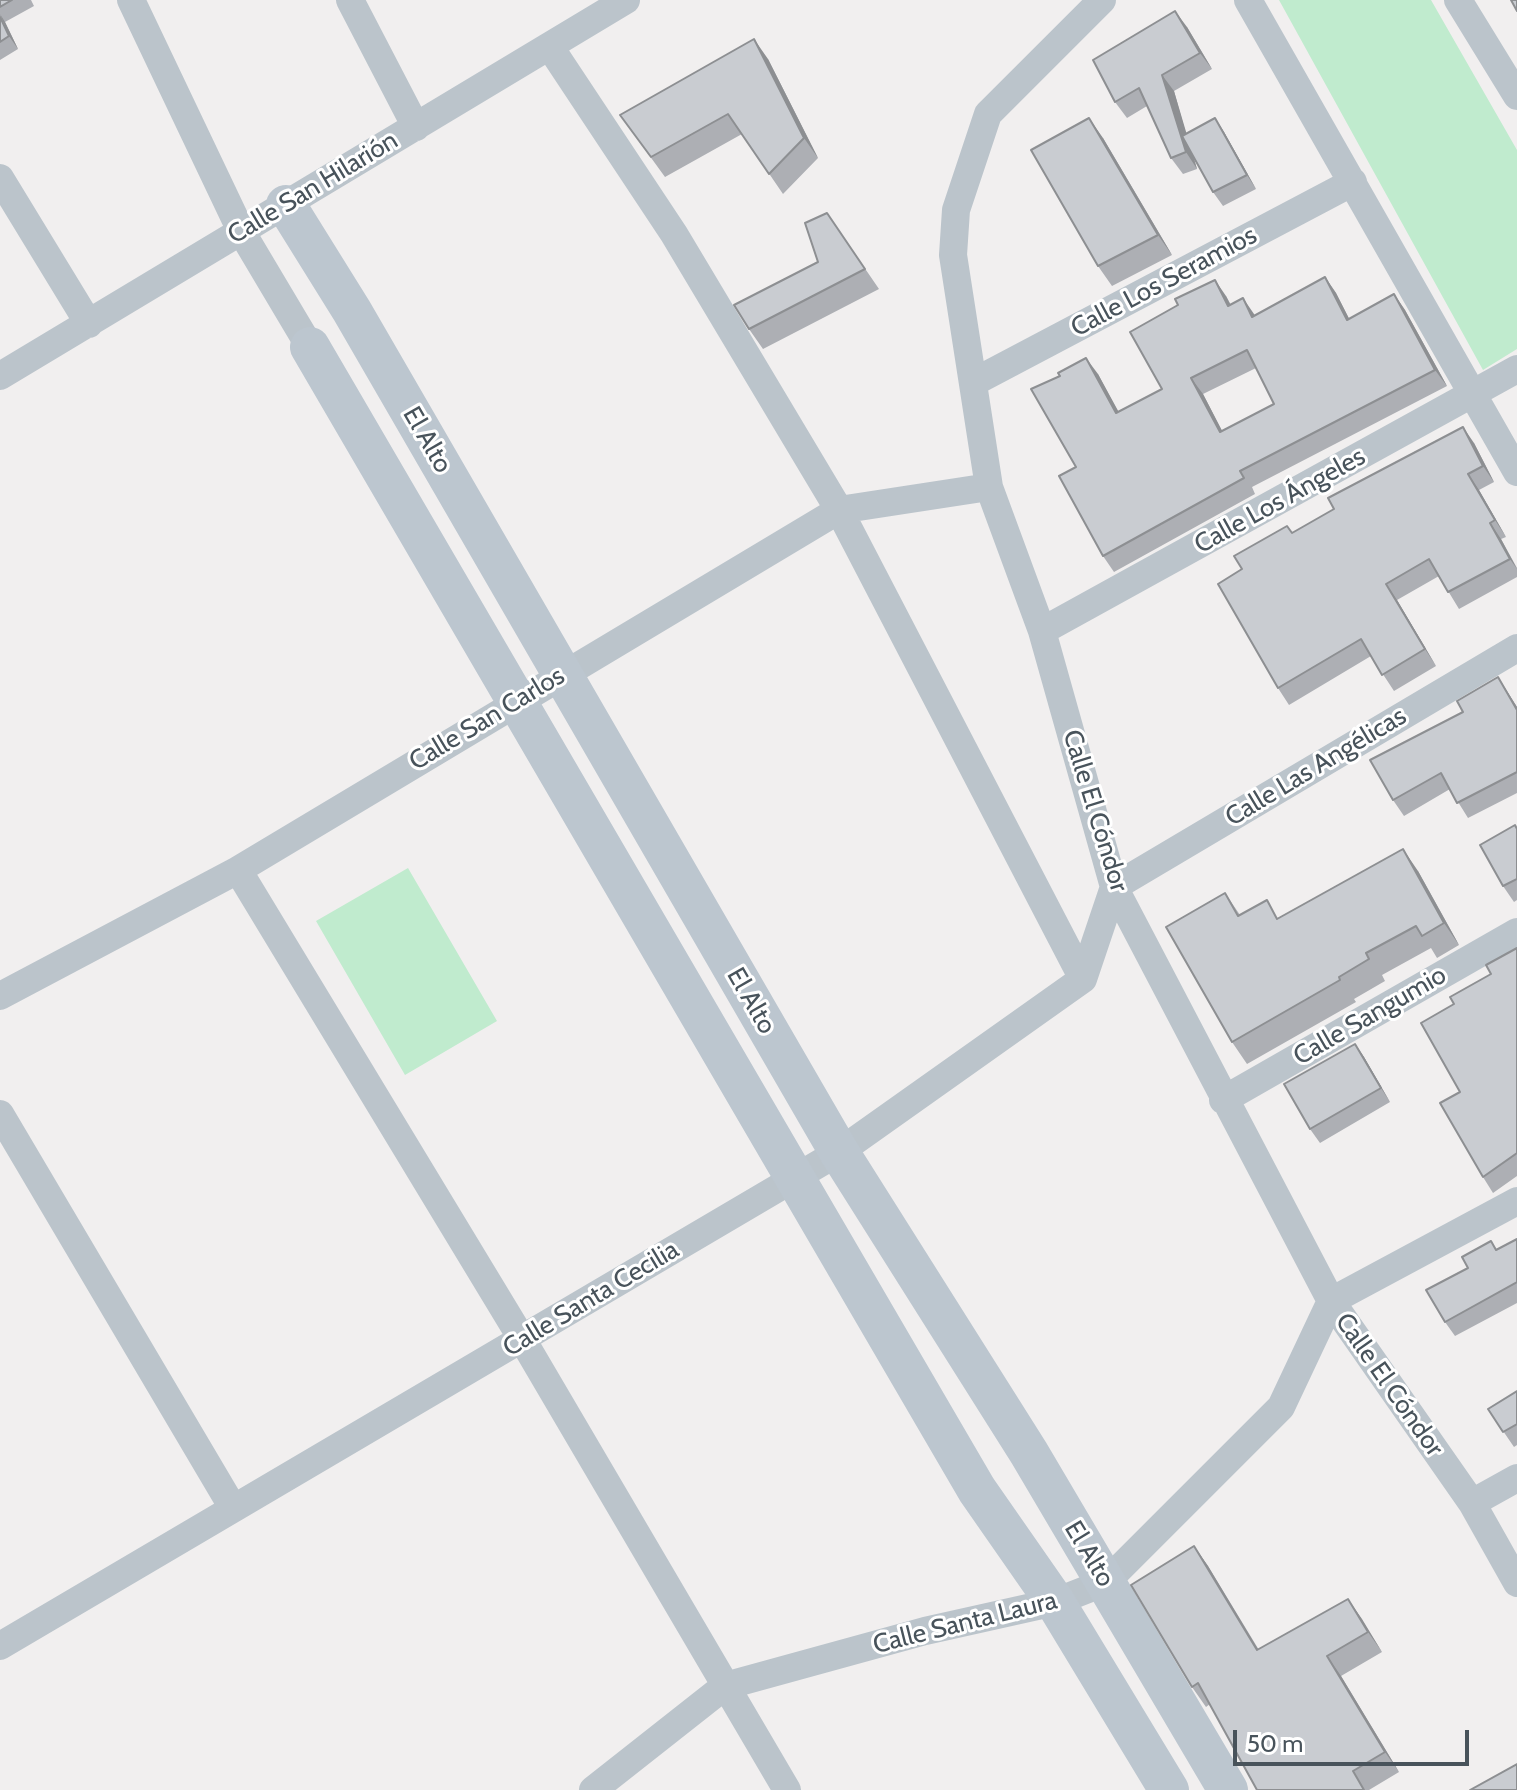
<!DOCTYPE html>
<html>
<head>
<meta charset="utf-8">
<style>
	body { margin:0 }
	#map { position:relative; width:1517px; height:1790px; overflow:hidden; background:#f1efef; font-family:Cabin,sans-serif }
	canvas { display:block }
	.scale { position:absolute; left:1233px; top:1730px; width:236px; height:36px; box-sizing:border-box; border:4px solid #48535b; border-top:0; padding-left:10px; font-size:24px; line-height:28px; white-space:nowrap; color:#48535b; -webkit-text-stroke:6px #fff; paint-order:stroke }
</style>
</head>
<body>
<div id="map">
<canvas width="1517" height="1790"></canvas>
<div class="scale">50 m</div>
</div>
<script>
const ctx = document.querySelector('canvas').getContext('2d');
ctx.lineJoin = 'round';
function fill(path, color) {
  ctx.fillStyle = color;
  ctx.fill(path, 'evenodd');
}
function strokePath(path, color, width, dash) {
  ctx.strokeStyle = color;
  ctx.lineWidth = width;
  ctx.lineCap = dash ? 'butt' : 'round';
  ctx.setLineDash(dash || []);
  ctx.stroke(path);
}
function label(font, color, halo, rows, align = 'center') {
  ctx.font = font + ' Cabin,sans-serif';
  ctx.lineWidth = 6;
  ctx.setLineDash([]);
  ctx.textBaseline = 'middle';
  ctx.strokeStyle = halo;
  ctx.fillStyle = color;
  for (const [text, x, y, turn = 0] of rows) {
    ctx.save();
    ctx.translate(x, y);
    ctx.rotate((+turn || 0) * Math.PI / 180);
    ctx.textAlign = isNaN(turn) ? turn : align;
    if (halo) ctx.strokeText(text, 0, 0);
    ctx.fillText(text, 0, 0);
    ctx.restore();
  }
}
fill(new Path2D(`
	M 1279,0 L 1431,0 L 1517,150 L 1517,349 L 1483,370 Z
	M 408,868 L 497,1021 L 405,1075 L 316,921 Z`), '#c0ebce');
strokePath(new Path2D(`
	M 131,0 L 241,231 L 310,347
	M 350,0 L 416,127
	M 1102,0 L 988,114 L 956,210 L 953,255 L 989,487 L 1042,631 L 1114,887 L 1331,1301 L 1472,1503 L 1517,1583
	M 1248,0 L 1517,472
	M 1458,0 L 1517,96
	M 550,47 L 674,234 L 839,510 L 1083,979
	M 0,178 L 89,324
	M 0,376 L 626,0
	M 974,382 L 1353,182
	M 1042,631 L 1517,369
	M 238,870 L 522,1339 L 787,1790
	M 0,996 L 238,870 L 839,510 L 989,487
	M 1223,1100 L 1517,932
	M 0,1114 L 233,1508
	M 1472,1503 L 1517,1478
	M 0,1646 L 839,1152 L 1083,979 L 1114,887 L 1517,648
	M 593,1790 L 725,1686 L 925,1631 L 1055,1602 L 1106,1582 L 1281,1407 L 1331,1301 L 1517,1201`), '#bbc4cb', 28);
strokePath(new Path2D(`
	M 286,205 L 352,311 L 839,1152 L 1029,1453 L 1228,1790
	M 310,347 L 977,1490 L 1055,1602 L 1169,1790`), '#bcc6cf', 40);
fill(new Path2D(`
	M 0,0 L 31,0 L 34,6 L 5,22 L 18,49 L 0,60 Z
	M 1187,27 L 1212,69 L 1174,91 L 1186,134 L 1215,118 L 1224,132 L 1256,189 L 1223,206 L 1213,192 L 1194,158 L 1197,169 L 1183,174 L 1171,158 L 1147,106 L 1127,118 L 1115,102 Z
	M 768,59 L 818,158 L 783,194 L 742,134 L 665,177 L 620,115 Z
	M 1103,138 L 1172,255 L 1112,286 L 1098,266 Z
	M 827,213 L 879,289 L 763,349 L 749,329 L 818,262 Z
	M 1325,277 L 1336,293 L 1349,319 L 1394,294 L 1405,310 L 1447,386 L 1252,487 L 1255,494 L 1114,572 L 1103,556 L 1076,467 L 1098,374 L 1118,412 L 1162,389 L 1226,296 L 1231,305 L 1255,315 ZM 1256,368 L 1274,404 L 1222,431 L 1203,394 Z
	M 1474,443 L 1494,482 L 1479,490 L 1506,537 L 1501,539 L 1517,568 L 1517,577 L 1459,609 L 1439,576 L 1397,600 L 1436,666 L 1394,691 L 1371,656 L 1289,705 L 1278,688 L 1287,526 L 1292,533 Z
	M 1498,677 L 1517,707 L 1517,793 L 1468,818 L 1450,789 L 1404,816 L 1393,800 L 1463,712 Z
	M 1517,828 L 1517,900 L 1514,902 L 1503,886 Z
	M 1418,871 L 1459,945 L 1437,958 L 1431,948 L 1382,975 L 1385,981 L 1354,999 L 1356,1002 L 1247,1064 L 1232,1042 L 1225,893 L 1240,915 L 1279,918 Z
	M 1517,948 L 1517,1176 L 1493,1193 L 1483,1177 L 1460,1092 L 1454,1004 L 1491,974 Z
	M 1355,1044 L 1364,1057 L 1390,1102 L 1320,1143 L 1310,1129 Z
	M 1517,1239 L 1517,1303 L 1455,1336 L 1445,1322 L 1491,1241 L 1497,1250 Z
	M 1517,1391 L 1517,1445 L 1514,1447 L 1488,1409 Z
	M 1194,1546 L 1208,1566 L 1259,1650 L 1348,1599 L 1382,1652 L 1341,1676 L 1399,1772 L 1369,1790 L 1257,1790 L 1210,1704 L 1206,1707 L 1192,1687 Z`), '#adafb4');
fill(new Path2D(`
	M 1175,11 L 1187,27 L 1212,69 L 1200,53 Z
	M 0,14 L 5,22 L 18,49 L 9,36 Z
	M 754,39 L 768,59 L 818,158 L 804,138 Z
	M 1162,75 L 1174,91 L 1197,169 L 1186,152 Z
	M 1089,118 L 1103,138 L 1172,255 L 1158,235 Z
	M 1215,118 L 1224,132 L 1256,189 L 1247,175 Z
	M 1325,277 L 1336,293 L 1358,336 L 1347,320 Z
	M 1215,280 L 1226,296 L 1239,322 L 1228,306 Z
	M 1394,294 L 1405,310 L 1447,386 L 1435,370 Z
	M 1243,298 L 1254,314 L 1263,333 L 1252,317 Z
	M 1086,358 L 1098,374 L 1128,429 L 1116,413 Z
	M 1191,378 L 1203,394 L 1231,448 L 1220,432 Z
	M 1463,427 L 1474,443 L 1494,482 L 1483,466 Z
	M 1468,474 L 1479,490 L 1506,537 L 1495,520 Z
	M 1490,523 L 1501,539 L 1517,569 L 1510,559 Z
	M 1386,584 L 1397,600 L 1436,666 L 1425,649 Z
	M 1498,677 L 1517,707 L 1517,710 Z
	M 1403,849 L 1418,871 L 1459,945 L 1444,923 Z
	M 1355,1044 L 1364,1057 L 1390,1102 L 1381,1088 Z
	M 1194,1546 L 1208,1566 L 1271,1671 L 1257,1650 Z
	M 1348,1599 L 1362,1619 L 1382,1652 L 1368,1632 Z
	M 1327,1656 L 1341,1676 L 1399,1772 L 1385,1752 Z`), '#8d8f92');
const building = new Path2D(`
	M 0,0 L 12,0 L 0,7 Z
	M 1511,0 L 1517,0 L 1517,11 Z
	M 1175,11 L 1200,53 L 1162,75 L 1186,152 L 1171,158 L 1139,88 L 1115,102 L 1093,60 Z
	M 0,17 L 9,36 L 0,42 Z
	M 754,39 L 804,138 L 769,174 L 728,114 L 651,157 L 620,115 Z
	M 1089,118 L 1158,235 L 1098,266 L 1031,150 Z
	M 1215,118 L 1247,175 L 1213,192 L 1182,136 Z
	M 827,213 L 865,269 L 749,329 L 734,305 L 818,262 L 805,223 Z
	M 1325,277 L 1347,320 L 1394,294 L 1435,370 L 1240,471 L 1244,478 L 1103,556 L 1059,476 L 1076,467 L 1031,389 L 1060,376 L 1058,373 L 1086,358 L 1116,413 L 1162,389 L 1130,332 L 1178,305 L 1175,299 L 1215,280 L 1228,306 L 1243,298 L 1252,317 ZM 1247,350 L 1274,404 L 1220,432 L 1191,378 Z
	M 1463,427 L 1483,466 L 1468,474 L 1495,520 L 1490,523 L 1510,559 L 1448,592 L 1429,559 L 1386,584 L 1425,649 L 1382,675 L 1361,639 L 1278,688 L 1218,584 L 1242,569 L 1234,556 L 1287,526 L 1292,533 L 1334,509 L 1328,498 Z
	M 1498,677 L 1517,710 L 1517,772 L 1457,803 L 1441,773 L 1393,800 L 1370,760 L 1463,712 L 1457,701 Z
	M 1515,825 L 1517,829 L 1517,879 L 1503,886 L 1480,845 Z
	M 1403,849 L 1444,923 L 1422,936 L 1416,926 L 1366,953 L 1369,959 L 1339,977 L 1340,980 L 1232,1042 L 1166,927 L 1225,893 L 1238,916 L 1267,900 L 1277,919 Z
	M 1517,948 L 1517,1153 L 1483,1177 L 1440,1103 L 1460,1092 L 1421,1023 L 1454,1004 L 1450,997 L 1491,974 L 1486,965 Z
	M 1355,1044 L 1381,1088 L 1310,1129 L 1284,1084 Z
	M 1517,1239 L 1517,1282 L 1445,1322 L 1426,1290 L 1468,1268 L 1462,1257 L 1491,1241 L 1496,1250 Z
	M 1517,1391 L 1517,1424 L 1503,1432 L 1488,1409 Z
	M 1194,1546 L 1257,1650 L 1348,1599 L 1368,1632 L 1327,1656 L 1385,1752 L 1353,1771 L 1364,1790 L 1257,1790 L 1198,1683 L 1192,1687 L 1131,1585 Z
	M 1517,1764 L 1517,1790 L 1470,1790 Z`);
fill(building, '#c9ccd1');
strokePath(building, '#8d8f92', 2);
label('26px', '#48535b', '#fff', [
	["Calle San Hilarión",313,188,-31],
	["Calle Los Seramios",1164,282,-28],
	["El Alto",427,440,60],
	["Calle Los Ángeles",1280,501,-29],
	["Calle San Carlos",487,719,-31],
	["Calle Las Angélicas",1316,767,-31],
	["Calle El Cóndor",1095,811,73],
	["El Alto",751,1001,60],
	["Calle Sangumio",1370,1016,-30],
	["Calle Santa Cecilia",591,1299,-31],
	["Calle El Cóndor",1389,1385,55],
	["El Alto",1089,1554,59],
	["Calle Santa Laura",965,1623,-14]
]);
</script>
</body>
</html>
